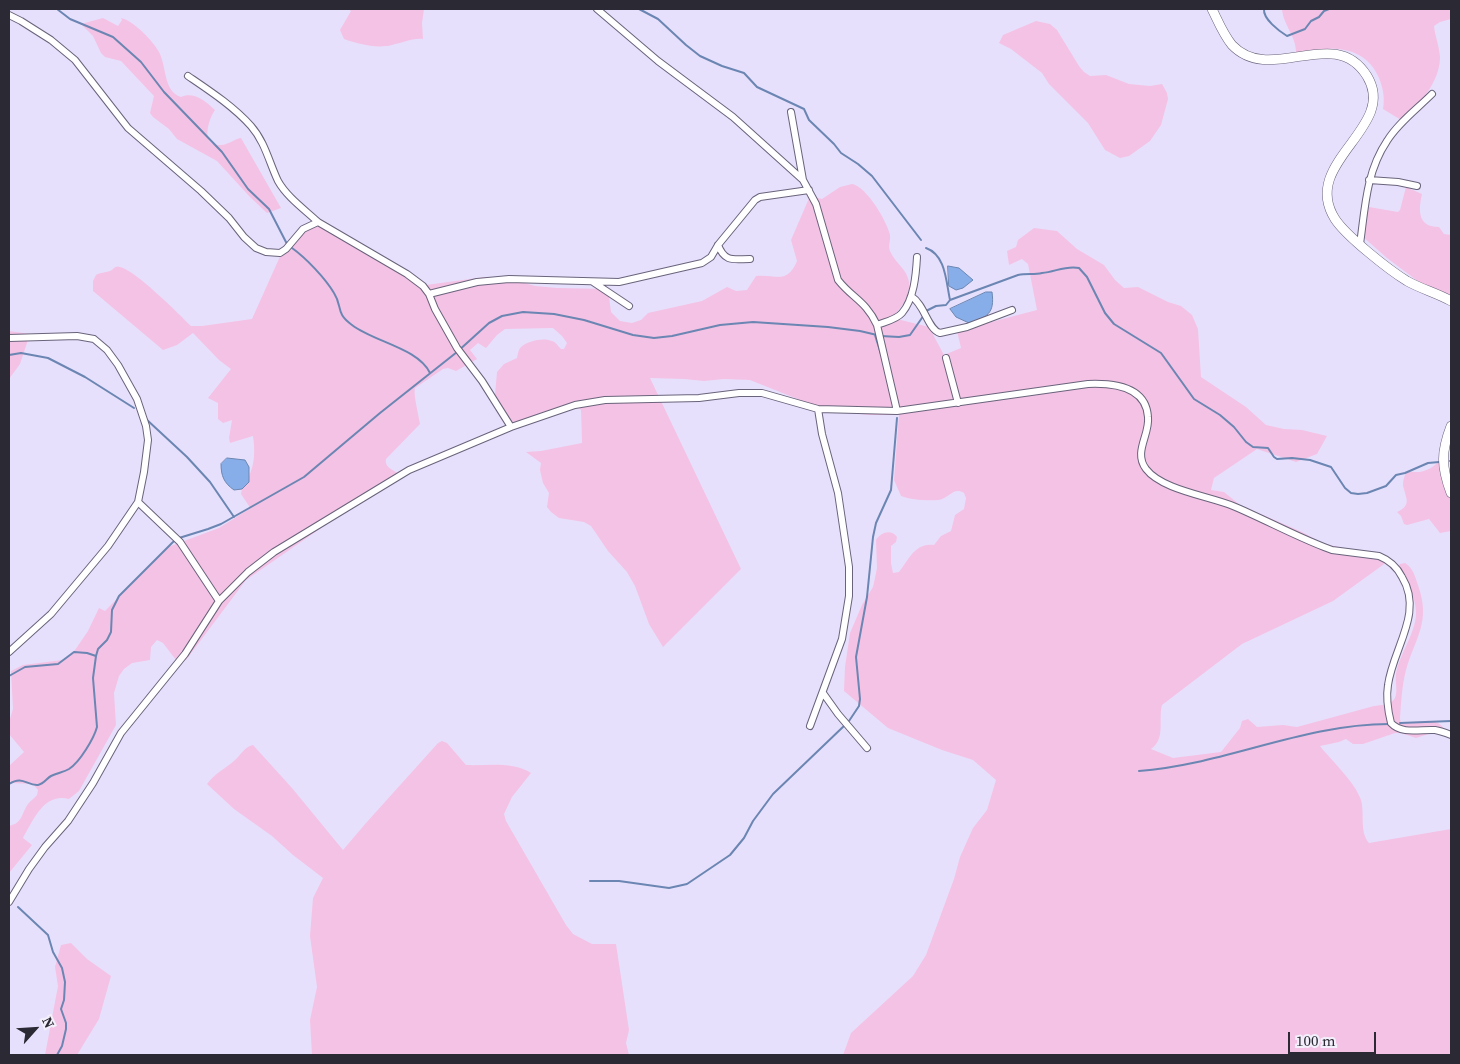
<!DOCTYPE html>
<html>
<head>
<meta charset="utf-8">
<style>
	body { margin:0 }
	#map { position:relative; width:1460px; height:1064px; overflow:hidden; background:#e7e0fc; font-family:"Source Serif 4",serif }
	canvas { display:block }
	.frame { position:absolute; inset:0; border:10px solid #2b2933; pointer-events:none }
	.north { position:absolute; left:10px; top:1004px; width:50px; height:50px; -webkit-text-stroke:4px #f3f0fb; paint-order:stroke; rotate:64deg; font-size:14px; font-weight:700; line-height:20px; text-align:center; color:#2b2933 }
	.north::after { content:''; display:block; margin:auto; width:18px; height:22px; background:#2b2933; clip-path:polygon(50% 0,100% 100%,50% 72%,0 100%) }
	.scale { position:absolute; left:1288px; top:1032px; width:88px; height:22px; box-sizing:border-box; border:2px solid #2b2933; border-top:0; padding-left:6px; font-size:15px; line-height:18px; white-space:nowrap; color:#2b2933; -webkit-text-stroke:4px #f3f0fb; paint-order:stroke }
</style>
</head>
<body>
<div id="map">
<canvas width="1460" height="1064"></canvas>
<div class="frame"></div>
<div class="north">N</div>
<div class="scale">100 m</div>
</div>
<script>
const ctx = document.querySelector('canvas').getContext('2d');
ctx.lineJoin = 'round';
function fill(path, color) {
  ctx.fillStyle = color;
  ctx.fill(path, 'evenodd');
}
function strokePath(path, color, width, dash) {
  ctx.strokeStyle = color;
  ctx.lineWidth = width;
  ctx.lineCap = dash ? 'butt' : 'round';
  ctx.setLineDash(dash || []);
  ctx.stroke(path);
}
fill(new Path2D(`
	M 348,9 L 424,9 L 422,23 L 423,39 C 412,38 402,43 392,45 C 376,49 359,44 344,39 L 340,30 L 351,11 Z
	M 1282,9 L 1451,9 L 1451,19 L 1440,22 L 1434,26 C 1435,36 1439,45 1440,57 C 1440,83 1418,103 1406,123 L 1383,109 C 1385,98 1383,88 1379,78 C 1364,43 1327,46 1296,54 C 1297,37 1283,25 1282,9 Z
	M 103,18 L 118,26 L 122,20 L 121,18 C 134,21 153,41 159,52 C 167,67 163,91 181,97 C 193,91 206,101 215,110 C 208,120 200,147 221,145 C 228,145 234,139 241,138 L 281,208 L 267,213 L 250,197 L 217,161 L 177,139 L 169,129 L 153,117 L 150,113 L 154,96 L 121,61 L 105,57 L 101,53 L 93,36 L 81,24 Z
	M 1036,21 L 1050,24 L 1057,30 L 1079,66 L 1084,72 L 1090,76 L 1106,75 L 1129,84 L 1150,86 L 1162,84 L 1167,93 L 1168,99 L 1161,125 L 1150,141 L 1129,156 L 1120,158 L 1105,150 L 1088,123 L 1049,84 L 1042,73 L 1011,49 L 999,43 L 1003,35 Z
	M 852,184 C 866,186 887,221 890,235 C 891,241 887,247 891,253 C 896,264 907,269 909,282 C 910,295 904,304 896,313 L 897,319 L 929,327 L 944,355 L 961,348 L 957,331 L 1037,310 L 1028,264 L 1022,259 L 1009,265 L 1007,251 L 1016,247 L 1018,240 L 1034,228 L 1057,231 L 1077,249 L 1104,265 L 1115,280 L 1124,288 L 1138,287 L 1168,302 L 1181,306 L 1192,315 L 1198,329 L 1201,377 L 1246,407 L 1266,425 L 1284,429 L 1302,430 L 1327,436 L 1317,454 L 1296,462 L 1257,449 L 1214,478 L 1211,490 L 1224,492 L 1240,505 L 1302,532 L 1324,544 L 1388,557 L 1387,562 L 1333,601 L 1242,644 L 1162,705 C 1158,719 1166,739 1151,749 L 1173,758 L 1221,752 L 1240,728 L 1242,721 L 1248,719 L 1257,727 L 1283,725 L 1297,727 L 1374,706 C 1381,705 1391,705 1395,698 C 1398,691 1395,682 1396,674 C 1399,655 1415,634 1416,615 C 1417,597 1406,582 1397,568 L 1400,564 L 1405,563 C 1413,568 1415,576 1418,585 C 1431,622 1416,636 1406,670 C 1402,685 1401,703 1400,719 L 1401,723 C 1415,724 1435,714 1444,729 L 1416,738 L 1401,733 L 1395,733 L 1363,744 L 1353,744 L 1346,739 L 1339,742 L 1320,746 C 1332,761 1355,782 1361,800 C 1365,814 1359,831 1369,843 L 1451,829 L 1451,1055 L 843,1055 L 851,1033 L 913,976 L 926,955 L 954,879 L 960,857 L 973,828 L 987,810 L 996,780 L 973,760 L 942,750 L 888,728 L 844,691 L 845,667 L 850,633 L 862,605 L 873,587 L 875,578 L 877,568 L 876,540 C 881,532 891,529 897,537 L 896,542 L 891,546 L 891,563 L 893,573 L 899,572 C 908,561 915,542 934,545 L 941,536 L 951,531 L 955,515 L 964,509 L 966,498 L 964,493 C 953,486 949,499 938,500 C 928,501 911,500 901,496 L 894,480 L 899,415 L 869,415 L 825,410 L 750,380 L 724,379 L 704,381 L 684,379 L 650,378 L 741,569 L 663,647 L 649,624 L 635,586 L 627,572 L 608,551 L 591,526 L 584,522 L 559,518 L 551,512 L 547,507 L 549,493 L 543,483 L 540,470 L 541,463 L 526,452 L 541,451 L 582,443 L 581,410 L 578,407 L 574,408 L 516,429 L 495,395 L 497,372 L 504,364 L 517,358 C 518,354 518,350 521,347 C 527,341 544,337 552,341 C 556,342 558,346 561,349 L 564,349 L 567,343 L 562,336 L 553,328 L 505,329 L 497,335 L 486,348 L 478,343 L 470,350 L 477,359 L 456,371 L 448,368 L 443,369 L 415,388 C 413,394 419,416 420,424 L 386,459 C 384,467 393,470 399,474 L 246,580 L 186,660 L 176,660 L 163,643 L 157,640 L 151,647 L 150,660 L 132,663 L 124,669 L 119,676 L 114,693 L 116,725 L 79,791 L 69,799 C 44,793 34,819 23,838 L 32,845 L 9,873 L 9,826 C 23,823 21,814 28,804 C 30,801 35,798 37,795 L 38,790 L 33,784 L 12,783 L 9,780 L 9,766 L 24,752 L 9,734 L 9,722 L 13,709 L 11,671 L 23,665 L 63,660 L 75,650 L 88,631 L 99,608 L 105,611 L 168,547 L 219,528 L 249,509 L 249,506 L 241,494 C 242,487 246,482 249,476 C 255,464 255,449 253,436 L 230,443 L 229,438 L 232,420 L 223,423 L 218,419 L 218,403 L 208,398 L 231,369 L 219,360 L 193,333 L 177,345 L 163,350 L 93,291 L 93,281 L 96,275 C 101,272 105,273 110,271 C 114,269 115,265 120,267 C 135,270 179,314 191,326 L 202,326 L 252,319 L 282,252 L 298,235 L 316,225 L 351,241 L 421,284 L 426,285 L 485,277 L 503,277 L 535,286 L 557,288 L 608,289 L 611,312 L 620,321 L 632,323 L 641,320 L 648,313 L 702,301 L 727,287 L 736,291 L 747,290 L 756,276 C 776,274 787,285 797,261 L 791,240 L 810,196 L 822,199 L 840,187 Z
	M 1406,187 L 1422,194 C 1418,211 1418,227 1439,227 L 1444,234 L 1451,235 L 1451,296 L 1419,282 L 1387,258 L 1362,236 L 1369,207 L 1398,212 L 1400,210 Z
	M 9,331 L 30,334 L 20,364 L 9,379 Z
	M 1445,457 L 1451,491 L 1451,531 L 1440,533 L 1429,519 L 1407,525 L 1404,524 L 1401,516 L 1397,512 C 1413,505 1405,497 1403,485 C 1403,480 1404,477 1406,473 C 1411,471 1414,472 1419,472 C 1430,471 1437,463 1445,457 Z
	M 442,741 L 447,743 L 466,765 C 487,766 512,761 531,773 L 512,797 L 504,814 L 506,821 L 566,925 L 573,934 L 592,944 L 616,944 L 629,1030 L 626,1043 L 629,1055 L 312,1055 L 310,1020 L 317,987 L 310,936 L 313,898 L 323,878 L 293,855 L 272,836 L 234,809 L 207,784 C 215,773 225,769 235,760 C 241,755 244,747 253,745 L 292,788 L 343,850 L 366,823 L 438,743 Z
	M 71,943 L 87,959 L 111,976 L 99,1019 L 77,1055 L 45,1055 L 58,986 L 55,967 L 61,945 Z`), '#f4c2e5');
const water = new Path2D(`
	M 948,266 L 959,268 L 973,280 L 963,288 L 956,290 L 949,286 Z
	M 986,292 L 992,292 C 995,314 987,317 969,323 L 956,317 L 950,309 Z
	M 227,458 L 245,460 L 249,467 L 249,482 L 242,489 L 234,490 C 224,483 221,476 221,464 Z`);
fill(water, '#87aee9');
strokePath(water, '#6b86b2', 1);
strokePath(new Path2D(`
	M 57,9 L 70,19 L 113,37 L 141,62 L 164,92 L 222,152 L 248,189 L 269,209 L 287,244
	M 639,9 L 658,19 L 686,45 L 700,56 L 722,66 L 744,73 L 757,87 L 804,109 L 809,120 L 834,144 L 841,153 L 858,164 L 872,176 L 921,240
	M 1264,9 C 1263,19 1279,31 1287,36 L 1305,29 L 1311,21 L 1319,17 L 1324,11 L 1329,9
	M 292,248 C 306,258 325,278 334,293 C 343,307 335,313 352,325 C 374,342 418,348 430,373
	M 926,248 C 946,255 946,282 950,300
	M 926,311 L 936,306 L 946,305 L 950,300 L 1018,275 C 1027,273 1034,275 1042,273 C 1055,272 1066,265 1079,268 L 1087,277 L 1105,313 L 1114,324 L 1161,353 L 1194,399 L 1220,415 L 1234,427 L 1246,442 L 1253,447 L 1268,448 L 1274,457 L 1277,459 L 1292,458 L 1310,460 L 1331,467 L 1345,488 L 1351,493 L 1358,494 L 1367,493 L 1386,486 L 1396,475 L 1405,473 L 1428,463 L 1439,462
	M 875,335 L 881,354
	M 881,336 L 899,337 L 910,335 L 924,315
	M 9,355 L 21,353 L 48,358 L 85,377 L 134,408
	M 146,419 L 187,457 L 210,482 L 234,517
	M 1450,461 L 1451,461
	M 9,676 L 25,667 L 58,664 L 74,652 L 87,653 L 96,656
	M 849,721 L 859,706 L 860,699 L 856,657 L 867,597 L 873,537 L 876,523 L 891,490 L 897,418
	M 1400,723 L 1451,721
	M 1139,771 C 1223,765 1303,724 1389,724
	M 9,784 C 23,775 27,786 38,785 C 44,784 47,778 51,776 C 57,773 64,772 69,769 C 80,762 94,738 97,727 L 93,678 L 96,656 L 98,649 L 107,640 L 111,632 L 112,610 L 119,596 L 173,542 L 179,538 L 208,529 L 221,524 L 304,477 L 380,413 L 457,352 L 489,323 L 502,316 L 523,312 L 554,314 L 584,320 L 633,335 L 654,338 L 672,336 L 720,325 L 753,322 L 828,327 L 860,331 L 877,335
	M 590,881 L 619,881 L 669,888 L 687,884 L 730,855 L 744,838 L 753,821 L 773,794 L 845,725
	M 18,907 L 48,935 L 53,952 L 62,968 L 65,982 L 64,1000 L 61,1009 L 66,1023 L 66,1029 L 62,1046 L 57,1055`), '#6b86b2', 2);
const minor = new Path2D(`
	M 597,9 L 658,61 L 733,117 L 803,180 L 816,204 L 838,280 C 852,298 866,301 877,325 L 897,411
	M 9,15 L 21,21 L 51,40 L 75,60 L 128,128 L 201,191 L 229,218 L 244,237 L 256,248 L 266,252 L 280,253 L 286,249 L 303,229 L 318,222 L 407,274 L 423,286 L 429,294 L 435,309 L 457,348 L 482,381 L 511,427
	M 188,76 C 210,91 233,106 251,126 C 265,142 269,162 278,181 C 287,197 304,209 318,222
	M 791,112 L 803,180
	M 1369,180 L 1398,182 L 1417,186
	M 1360,244 C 1365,209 1366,172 1387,141 C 1398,123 1417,109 1432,94
	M 718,245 C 725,263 734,259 750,259
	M 593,282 L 629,306
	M 429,294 L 477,282 L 509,279 L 619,282 L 702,263 L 711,257 L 718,245 L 755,200 L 760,197 L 809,190
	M 911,296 C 925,305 928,330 940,333 L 967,327 L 1012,310
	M 877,325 C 884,322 896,320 902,313 C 914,299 916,275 917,257
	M 9,338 L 77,336 L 94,339 L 107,350 L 118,365 L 137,399 L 146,426 L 148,440 L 144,472 L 138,502 L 108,546 L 51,614 L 9,652
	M 946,358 L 958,403
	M 138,502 L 180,542 L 219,601
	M 823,693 L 838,714 L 867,748
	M 810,726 L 842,639 L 849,596 L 849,567 L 838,493 L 822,434 L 818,409
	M 9,902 L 29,869 L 45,847 L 68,821 L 93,783 L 121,733 L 185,654 L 219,601 L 248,572 L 274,552 L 409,470 L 511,427 L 575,405 L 605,400 L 699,398 L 739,393 L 762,393 L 818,409 L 897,411 L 1088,384 C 1112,383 1146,386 1148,417 C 1150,435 1133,452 1146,469 C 1162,490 1209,496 1233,506 C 1264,519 1293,535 1324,547 L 1332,550 L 1379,556 C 1389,560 1397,567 1402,577 C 1424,613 1393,648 1388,685 C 1386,697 1388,711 1391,723 C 1402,735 1421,729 1435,730 C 1441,731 1446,733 1451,735`);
const major = new Path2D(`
	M 1212,9 C 1218,21 1223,34 1232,45 C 1271,86 1334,23 1367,76 C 1399,128 1299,162 1335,219 C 1346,236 1389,270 1407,281 C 1421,289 1437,293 1451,301
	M 1451,426 C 1441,452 1441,466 1451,493`);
strokePath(minor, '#69637b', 8);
strokePath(major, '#69637b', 10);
strokePath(minor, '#fff', 6);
strokePath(major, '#fff', 9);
</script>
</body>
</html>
